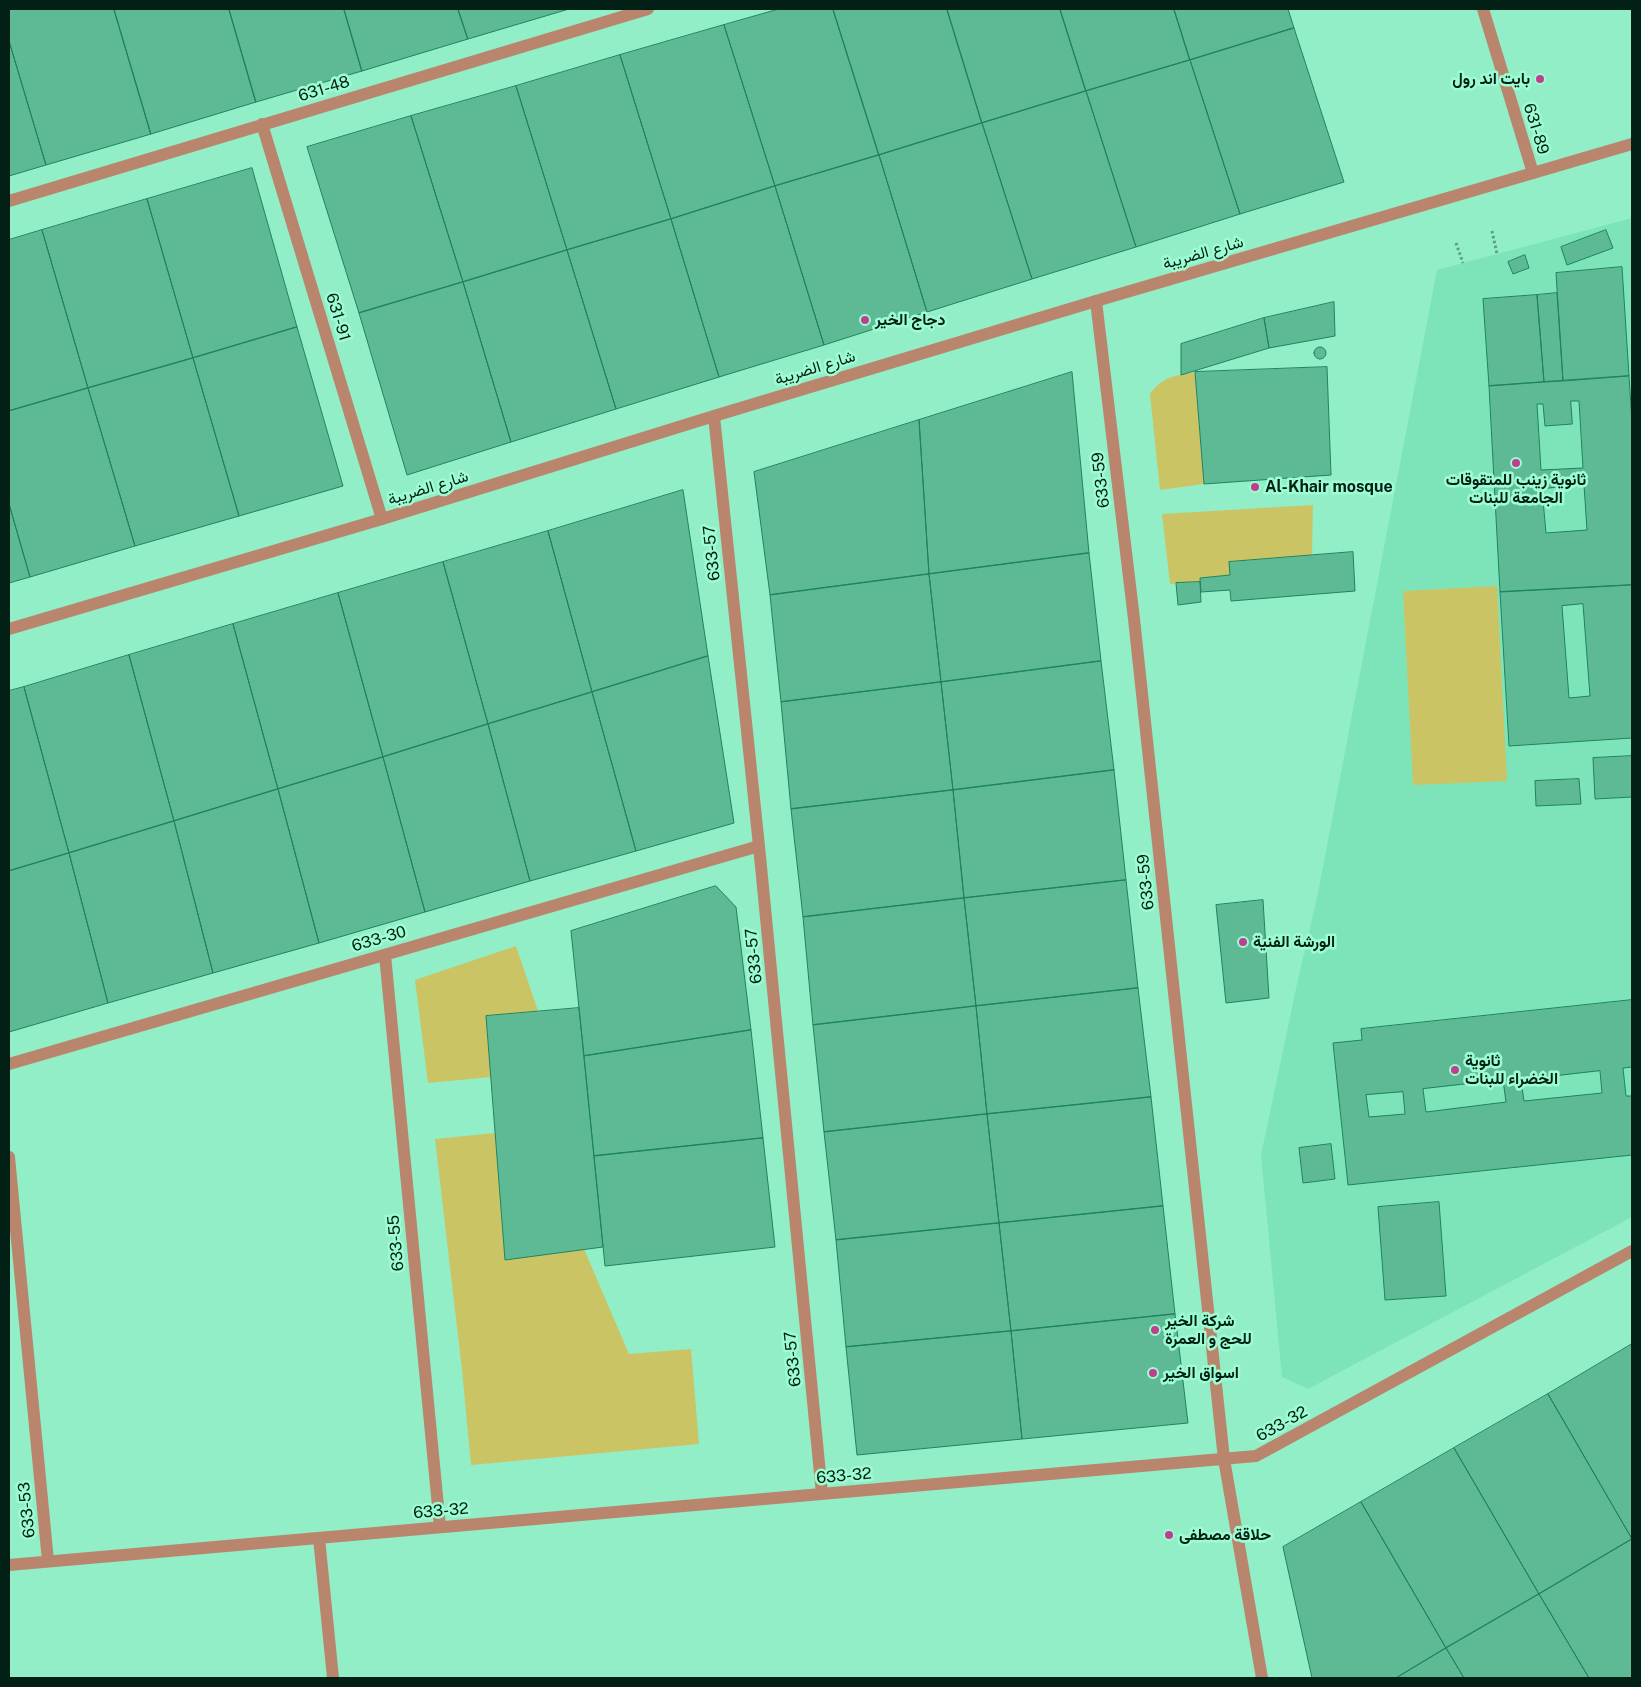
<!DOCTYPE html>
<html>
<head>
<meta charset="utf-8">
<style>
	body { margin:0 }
	#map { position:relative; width:1641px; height:1687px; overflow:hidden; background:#91eec6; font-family:"Public Sans",sans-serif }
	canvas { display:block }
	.frame { position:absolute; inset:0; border:10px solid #022015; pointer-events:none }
</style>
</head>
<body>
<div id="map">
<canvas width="1641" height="1687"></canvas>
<div class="frame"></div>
</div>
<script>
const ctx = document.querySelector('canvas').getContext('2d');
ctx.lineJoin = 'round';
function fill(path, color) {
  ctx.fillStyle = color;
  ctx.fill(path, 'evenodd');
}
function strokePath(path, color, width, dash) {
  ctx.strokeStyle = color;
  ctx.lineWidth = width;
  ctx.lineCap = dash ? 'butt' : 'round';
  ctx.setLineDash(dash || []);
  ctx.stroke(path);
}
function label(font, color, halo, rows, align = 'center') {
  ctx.font = font + ' "Public Sans",Vazirmatn,sans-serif';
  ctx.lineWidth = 5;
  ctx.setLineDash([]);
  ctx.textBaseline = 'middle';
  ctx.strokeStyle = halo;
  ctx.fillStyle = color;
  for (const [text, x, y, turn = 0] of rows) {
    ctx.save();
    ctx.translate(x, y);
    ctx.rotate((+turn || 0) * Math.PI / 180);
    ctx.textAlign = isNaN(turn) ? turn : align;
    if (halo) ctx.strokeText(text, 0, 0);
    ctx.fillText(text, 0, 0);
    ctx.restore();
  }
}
fill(new Path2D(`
	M 1632,218 L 1632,1217 L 1308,1389 L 1282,1377 L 1261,1155 L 1297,984 L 1318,893 L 1437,270 Z`), '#7de4ba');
fill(new Path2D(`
	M 1195,372 L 1204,484 L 1160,490 L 1150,394 C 1163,376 1175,376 1195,372 Z
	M 1313,505 L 1312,556 L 1230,562 L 1230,575 L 1200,578 L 1200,582 L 1170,584 L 1162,514 Z
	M 1497,586 L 1507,781 L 1413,785 L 1403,591 Z
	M 516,946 L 538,1011 L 486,1016 L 491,1077 L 428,1083 L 415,980 Z
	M 495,1133 L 505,1260 L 584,1249 L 629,1354 L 691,1349 L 699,1444 L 471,1465 L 462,1370 L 435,1139 Z`), '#cbc464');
const building = new Path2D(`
	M 9,9 L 114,9 L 151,134 L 46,165 L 9,41 Z
	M 114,9 L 229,9 L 256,102 L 151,134 Z
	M 229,9 L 344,9 L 362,71 L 256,102 Z
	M 344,9 L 458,9 L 468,39 L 362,71 Z
	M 458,9 L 569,9 L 468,39 Z
	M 779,9 L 833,9 L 879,155 L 775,186 L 724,25 Z
	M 833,9 L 947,9 L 982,123 L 879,155 Z
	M 947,9 L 1060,9 L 1086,91 L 982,123 Z
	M 1060,9 L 1174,9 L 1190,60 L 1086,91 Z
	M 1174,9 L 1288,9 L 1294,28 L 1190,60 Z
	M 724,25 L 775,186 L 671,219 L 620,55 Z
	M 1294,28 L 1344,182 L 1240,214 L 1190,60 Z
	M 9,41 L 46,165 L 9,176 Z
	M 620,55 L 671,219 L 567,250 L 516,86 Z
	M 1190,60 L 1240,214 L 1136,247 L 1086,91 Z
	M 516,86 L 567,250 L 463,282 L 411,116 Z
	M 1086,91 L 1136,247 L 1032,279 L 982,123 Z
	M 411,116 L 463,282 L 359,313 L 307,147 Z
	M 982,123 L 1032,279 L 927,312 L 879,155 Z
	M 879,155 L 927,312 L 824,345 L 775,186 Z
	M 252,168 L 297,327 L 193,358 L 147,199 Z
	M 775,186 L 824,345 L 719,377 L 671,219 Z
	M 147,199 L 193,358 L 88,388 L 42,230 Z
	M 671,219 L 719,377 L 616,409 L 567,250 Z
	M 42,230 L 88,388 L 9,411 L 9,240 Z
	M 1606,230 L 1613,248 L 1567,265 L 1561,247 Z
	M 567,250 L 616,409 L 511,442 L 463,282 Z
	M 1525,255 L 1529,268 L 1513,274 L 1508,262 Z
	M 1622,267 L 1629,376 L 1563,381 L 1556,273 Z
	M 463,282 L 511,442 L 407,475 L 359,313 Z
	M 1557,293 L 1563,381 L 1544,382 L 1537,295 Z
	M 1537,295 L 1544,382 L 1489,386 L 1483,299 Z
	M 1334,302 L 1335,336 L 1269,348 L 1264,318 Z
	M 1264,318 L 1269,348 L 1181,375 L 1181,344 Z
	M 297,327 L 343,486 L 239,516 L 193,358 Z
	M1314 353a6 6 0 1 1 12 0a6 6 0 1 1-12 0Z
	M 193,358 L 239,516 L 135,546 L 88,388 Z
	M 1327,367 L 1331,475 L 1204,484 L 1195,372 Z
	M 1072,372 L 1089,553 L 929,574 L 919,420 Z
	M 1629,376 L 1632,422 L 1632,585 L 1500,592 L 1489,386 ZM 1571,401 L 1579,401 L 1583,468 L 1541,470 L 1537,404 L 1543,404 L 1545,426 L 1572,424 ZM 1584,485 L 1587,530 L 1546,533 L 1542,489 Z
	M 88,388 L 135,546 L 30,577 L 9,504 L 9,411 Z
	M 919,420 L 929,574 L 770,595 L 754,472 Z
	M 683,490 L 708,656 L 592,692 L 548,531 Z
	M 9,504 L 30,577 L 9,583 Z
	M 548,531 L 592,692 L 488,724 L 443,562 Z
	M 1353,552 L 1355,591 L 1231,601 L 1230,590 L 1201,592 L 1200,578 L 1230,575 L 1229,562 Z
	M 1089,553 L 1101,661 L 941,682 L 929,574 Z
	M 443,562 L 488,724 L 383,757 L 338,593 Z
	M 929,574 L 941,682 L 781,702 L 770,595 Z
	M 1200,582 L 1201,602 L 1178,605 L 1176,583 Z
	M 1632,585 L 1632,738 L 1509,746 L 1500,592 ZM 1583,604 L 1590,696 L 1569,698 L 1562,606 Z
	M 338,593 L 383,757 L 278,789 L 233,624 Z
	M 233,624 L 278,789 L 174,821 L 129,655 Z
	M 129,655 L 174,821 L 69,853 L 24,687 Z
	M 708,656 L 734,823 L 636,851 L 592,692 Z
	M 1101,661 L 1114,770 L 953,790 L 941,682 Z
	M 941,682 L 953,790 L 791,809 L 781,702 Z
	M 24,687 L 69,853 L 9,871 L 9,691 Z
	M 592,692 L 636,851 L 530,881 L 488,724 Z
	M 488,724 L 530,881 L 425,912 L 383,757 Z
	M 1632,756 L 1632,797 L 1595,799 L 1593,758 Z
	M 383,757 L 425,912 L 319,943 L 278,789 Z
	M 1114,770 L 1126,880 L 964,898 L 953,790 Z
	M 1579,779 L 1581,804 L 1536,806 L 1535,781 Z
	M 278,789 L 319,943 L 213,973 L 174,821 Z
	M 953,790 L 964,898 L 803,917 L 791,809 Z
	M 174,821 L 213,973 L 108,1003 L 69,853 Z
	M 69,853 L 108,1003 L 9,1032 L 9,871 Z
	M 1126,880 L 1138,988 L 976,1006 L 964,898 Z
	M 716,886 L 736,907 L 751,1030 L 584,1056 L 571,931 Z
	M 964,898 L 976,1006 L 813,1025 L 803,917 Z
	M 1263,900 L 1269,998 L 1226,1003 L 1216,905 Z
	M 1138,988 L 1151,1097 L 987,1114 L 976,1006 Z
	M 1632,1000 L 1632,1067 L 1623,1068 L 1626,1096 L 1632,1096 L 1632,1155 L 1348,1185 L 1333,1043 L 1362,1040 L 1361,1029 ZM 1600,1071 L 1602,1093 L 1524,1101 L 1521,1080 ZM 1503,1080 L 1506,1102 L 1426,1112 L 1423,1089 ZM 1403,1092 L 1405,1114 L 1369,1117 L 1366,1095 Z
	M 976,1006 L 987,1114 L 824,1132 L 813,1025 Z
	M 579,1008 L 603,1247 L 505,1260 L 486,1016 Z
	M 751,1030 L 763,1138 L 594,1156 L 584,1056 Z
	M 1151,1097 L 1163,1206 L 999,1223 L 987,1114 Z
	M 987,1114 L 999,1223 L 836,1240 L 824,1132 Z
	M 763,1138 L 775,1247 L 605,1266 L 594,1156 Z
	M 1331,1144 L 1335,1179 L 1303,1183 L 1299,1148 Z
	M 1439,1202 L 1446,1296 L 1385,1300 L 1378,1207 Z
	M 1163,1206 L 1175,1314 L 1011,1331 L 999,1223 Z
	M 999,1223 L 1011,1331 L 846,1347 L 836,1240 Z
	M 1175,1314 L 1188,1423 L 1022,1439 L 1011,1331 Z
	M 1011,1331 L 1022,1439 L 857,1455 L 846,1347 Z
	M 1632,1344 L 1632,1539 L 1548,1394 Z
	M 1548,1394 L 1632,1539 L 1539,1594 L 1454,1448 Z
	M 1454,1448 L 1539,1594 L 1446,1648 L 1361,1502 Z
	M 1361,1502 L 1446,1648 L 1396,1678 L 1312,1678 L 1283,1547 Z
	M 1632,1539 L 1632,1678 L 1589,1678 L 1539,1594 Z
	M 1539,1594 L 1589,1678 L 1464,1678 L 1446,1648 Z
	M 1446,1648 L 1464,1678 L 1396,1678 Z`);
fill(building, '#5dba95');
strokePath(building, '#1d8461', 1);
strokePath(new Path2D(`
	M 1492,231 L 1497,254
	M 1456,243 L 1463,263`), '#5a9f82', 3, [2.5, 2.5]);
strokePath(new Path2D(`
	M 1483,9 L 1533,173
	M 262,124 L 382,519
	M 9,201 L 648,9
	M 1096,301 L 1134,619 L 1224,1459 L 1262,1678
	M 714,416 L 759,846 L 822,1494
	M 385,955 L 440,1527
	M 9,1064 L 759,846
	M 9,1157 L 48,1561
	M 319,1538 L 333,1678
	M 9,1565 L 1256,1456 L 1632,1251`), '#ba856d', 12);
strokePath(new Path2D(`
	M 9,629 L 382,519 L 714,416 L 1096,301 L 1632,144`), '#ba856d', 12);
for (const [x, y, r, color] of [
	[1540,79,5,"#bd408f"],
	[865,320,5,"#bd408f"],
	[1516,463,5,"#bd408f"],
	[1255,487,5,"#bd408f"],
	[1243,942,5,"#bd408f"],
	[1455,1070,5,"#bd408f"],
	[1155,1330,5,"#bd408f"],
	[1153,1373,5,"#bd408f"],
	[1169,1535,5,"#bd408f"]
]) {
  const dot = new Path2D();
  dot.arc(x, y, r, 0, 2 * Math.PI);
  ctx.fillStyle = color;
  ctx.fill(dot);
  strokePath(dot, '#9efcd3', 2);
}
label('bold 16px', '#022015', '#9efcd3', [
	["بايت اند رول",1530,79,"right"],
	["دجاج الخير",875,320],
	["ثانوية زينب للمتقوقات",1516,480,"center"],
	["الجامعة للبنات",1516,498,"center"],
	["Al-Khair mosque",1265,487],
	["الورشة الفنية",1253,942],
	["ثانوية",1465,1061],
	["الخضراء للبنات",1465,1079],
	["شركة الخير",1165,1321],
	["للحج و العمرة",1165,1339],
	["اسواق الخير",1163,1373],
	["حلاقة مصطفى",1179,1535]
], 'left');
label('16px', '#022015', '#9efcd3', [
	["631-48",324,89,-17],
	["631-89",1536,129,73],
	["شارع الضريبة",1203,253,-16],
	["631-91",338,317,73],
	["شارع الضريبة",815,368,-17],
	["633-59",1101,480,-97],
	["شارع الضريبة",428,488,-17],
	["633-57",712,553,-96],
	["633-59",1146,882,-96],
	["633-30",379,939,-16],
	["633-57",754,956,-96],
	["633-55",396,1243,-95],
	["633-57",793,1359,-96],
	["633-32",1282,1424,-29],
	["633-32",844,1476,-5],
	["633-53",27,1510,-96],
	["633-32",441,1511,-5]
]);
</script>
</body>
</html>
